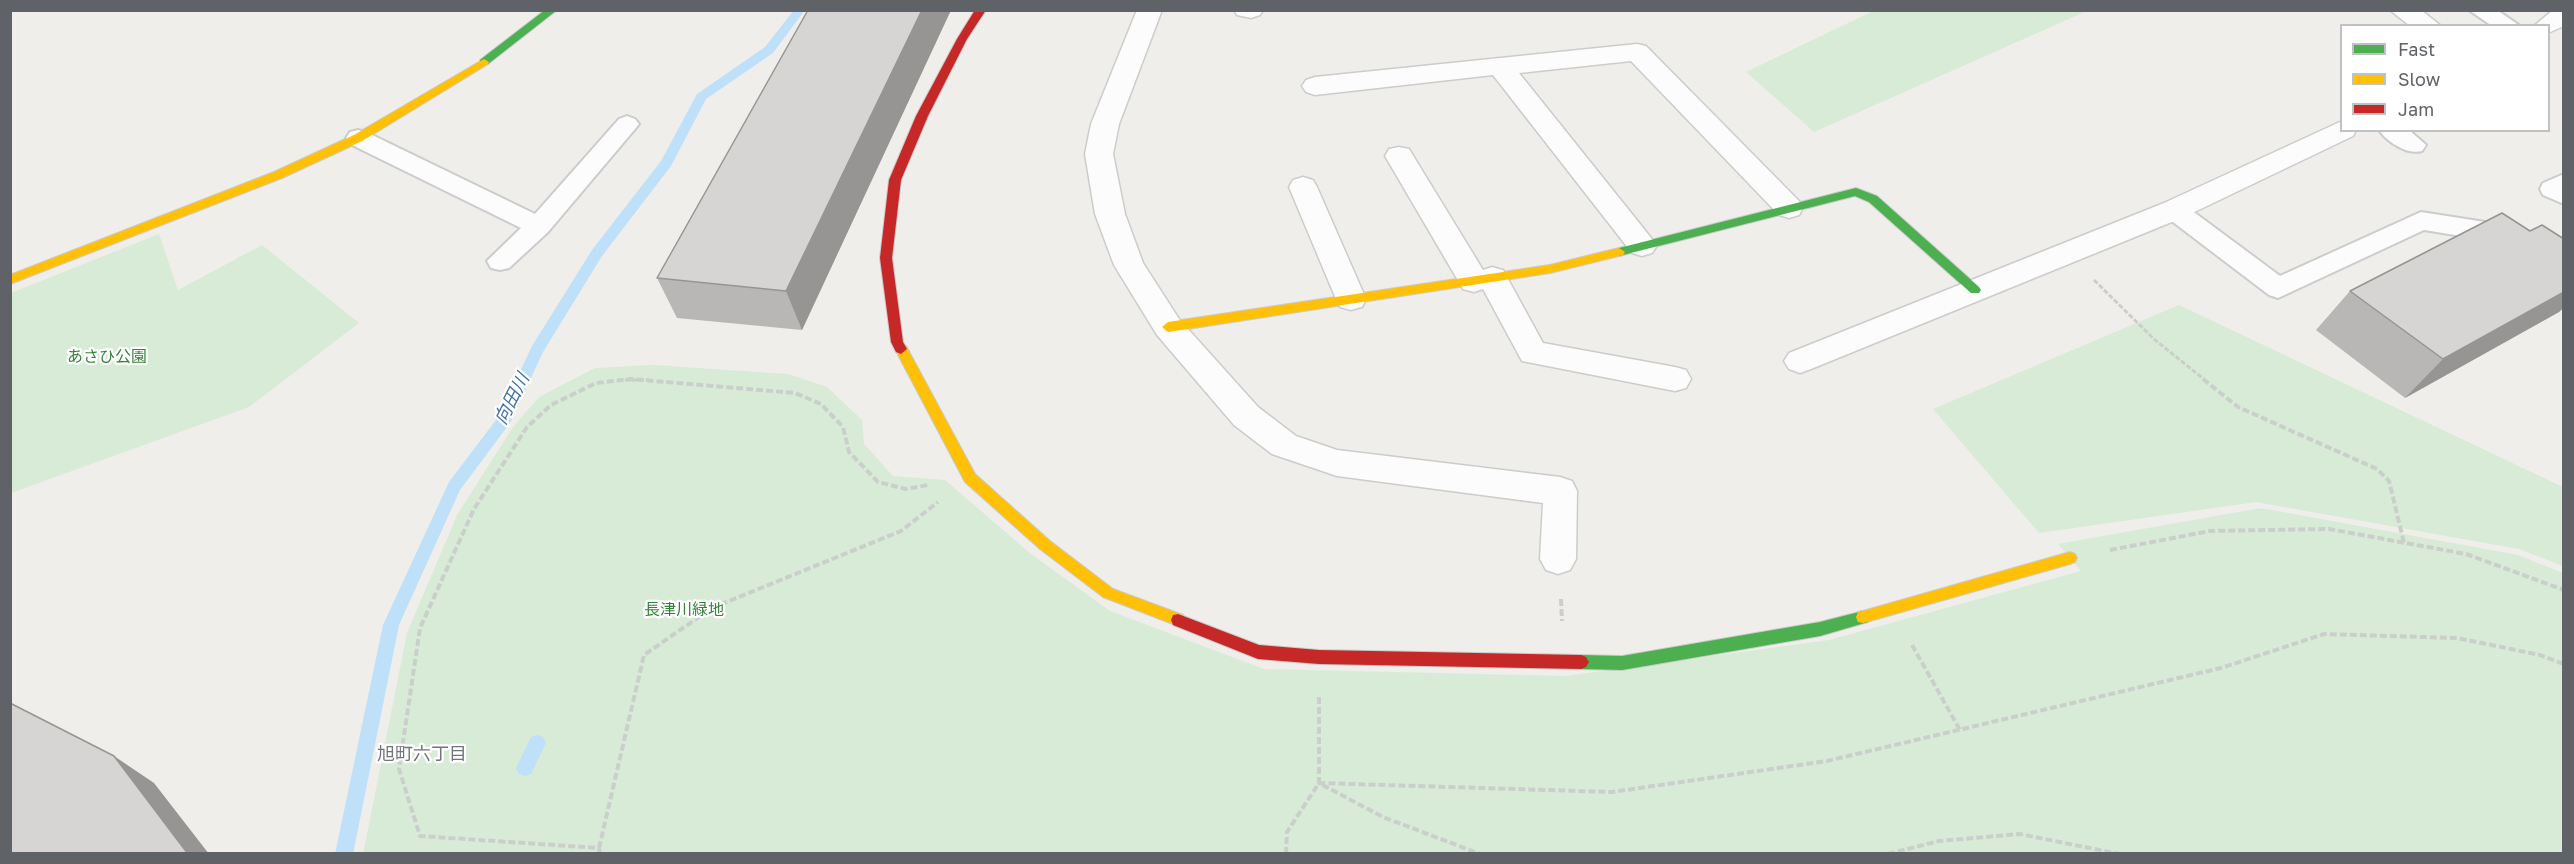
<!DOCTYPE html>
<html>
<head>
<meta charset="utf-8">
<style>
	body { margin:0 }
	#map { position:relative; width:2574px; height:864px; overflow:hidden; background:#efeeea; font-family:"Golos Text",sans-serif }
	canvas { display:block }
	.frame { position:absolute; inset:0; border:12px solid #5f6368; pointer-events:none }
	.legend { position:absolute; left:2340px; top:24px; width:210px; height:108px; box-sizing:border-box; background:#fff; border:2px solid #bfc1c3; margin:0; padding:8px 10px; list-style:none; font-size:18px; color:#5f6368 }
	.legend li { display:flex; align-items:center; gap:12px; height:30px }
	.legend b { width:30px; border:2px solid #bfc1c3 }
</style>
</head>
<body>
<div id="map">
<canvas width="2574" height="864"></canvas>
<div class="frame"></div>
<ul class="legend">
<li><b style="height:8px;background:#4caf50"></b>Fast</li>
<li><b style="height:8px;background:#ffc107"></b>Slow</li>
<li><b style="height:8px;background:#c62828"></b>Jam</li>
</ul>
</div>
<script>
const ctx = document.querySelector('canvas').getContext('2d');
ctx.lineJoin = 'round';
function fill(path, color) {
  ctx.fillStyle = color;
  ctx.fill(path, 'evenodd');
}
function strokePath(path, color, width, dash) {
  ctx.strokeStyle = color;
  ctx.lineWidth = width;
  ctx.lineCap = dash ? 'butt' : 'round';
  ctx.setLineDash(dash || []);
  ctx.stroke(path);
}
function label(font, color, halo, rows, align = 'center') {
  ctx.font = font + ' "Golos Text","Noto Sans JP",sans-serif';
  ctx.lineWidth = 4.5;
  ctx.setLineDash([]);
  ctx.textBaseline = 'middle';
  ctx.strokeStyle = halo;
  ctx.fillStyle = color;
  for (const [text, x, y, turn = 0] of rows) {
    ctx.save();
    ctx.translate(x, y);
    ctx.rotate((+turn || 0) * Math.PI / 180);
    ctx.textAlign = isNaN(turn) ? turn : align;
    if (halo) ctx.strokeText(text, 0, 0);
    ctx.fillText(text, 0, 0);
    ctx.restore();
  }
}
fill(new Path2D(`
	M 1873,11 L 1873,10 L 2087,11 L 1814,132 L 1746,72 Z
	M 159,234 L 178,290 L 262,245 L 359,323 L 249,407 L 11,493 L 11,293 Z
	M 2179,305 L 2563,487 L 2563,566 L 2519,549 L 2256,502 L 2039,533 L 1933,409 Z
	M 653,365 L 788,374 L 827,387 L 862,420 L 864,444 L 893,476 L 945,480 L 1031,554 L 1110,611 L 1264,669 L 1566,676 L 1829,640 L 2081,571 L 2058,544 L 2261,508 L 2518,555 L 2563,573 L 2563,853 L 363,854 L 407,633 L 457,515 L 513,427 L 539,397 L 595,368 Z`), '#d8ebd6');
fill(new Path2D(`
	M 794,10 L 805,10 L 773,53 L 706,99 L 671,166 L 602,256 L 543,352 L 510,423 L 460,490 L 399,625 L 353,854 L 335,854 L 383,625 L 449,482 L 499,416 L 532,346 L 592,250 L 661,161 L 697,94 L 765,47 Z
	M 537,735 L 543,737 L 546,743 L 531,774 L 525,776 L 519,774 L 516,768 L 531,737 Z`), '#bfe0f9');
const lane = new Path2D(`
	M 2469,10 L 2497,10 L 2520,26 L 2492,26 Z
	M 627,116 L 635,119 L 639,124 L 635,129 L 548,232 L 509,268 L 500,270 L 491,268 L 487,261 L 521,228 L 350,144 L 346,138 L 350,132 L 358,130 L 366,132 L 535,214 L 619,119 Z
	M 2379,130 L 2409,130 L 2426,145 L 2422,151 C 2408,155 2388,143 2379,130 Z
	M 2564,174 L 2564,204 L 2543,195 L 2540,189 L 2543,183 Z
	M 2174,201 L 2183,204 L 2280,276 L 2421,212 L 2517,227 L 2564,253 L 2564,274 L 2511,244 L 2424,230 L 2278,298 L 2269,295 L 2165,216 L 2161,210 L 2165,204 Z`);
const street = new Path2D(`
	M 1137,10 L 1162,10 L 1119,124 L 1113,154 L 1125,214 L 1143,263 L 1179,319 L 1258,407 L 1296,436 L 1337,450 L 1560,477 L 1572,481 L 1577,491 L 1576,559 L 1570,570 L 1558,574 L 1546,570 L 1540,559 L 1543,503 L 1337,476 L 1272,454 L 1234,425 L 1157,335 L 1114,265 L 1095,214 L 1085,154 L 1091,124 Z
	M 1234,10 L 1263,10 L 1260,15 L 1251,18 L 1237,15 Z
	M 2390,10 L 2421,10 L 2441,26 L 2410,26 Z
	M 2553,10 L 2564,10 L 2564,26 L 2548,33 L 2548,26 L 2534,26 Z
	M 1637,44 L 1646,46 L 1799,201 L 1803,208 L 1799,215 L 1789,218 L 1779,215 L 1631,61 L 1519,73 L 1652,239 L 1657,246 L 1652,253 L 1642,256 L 1632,253 L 1493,75 L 1315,95 L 1306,92 L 1302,86 L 1306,80 L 1315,77 Z
	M 2342,121 L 2342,130 L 2356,130 L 2353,136 L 2184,217 L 1811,369 L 1800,373 L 1789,369 L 1784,361 L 1789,353 L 2164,203 Z
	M 1399,147 L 1409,149 L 1483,270 L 1492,267 L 1503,270 L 1543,343 L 1675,367 L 1686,370 L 1691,379 L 1686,388 L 1675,391 L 1522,361 L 1483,289 L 1474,292 L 1463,289 L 1385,156 L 1389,149 Z
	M 1303,177 L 1313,180 L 1317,187 L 1366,299 L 1362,307 L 1351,310 L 1340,307 L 1336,299 L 1289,187 L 1293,180 Z`);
const fast = new Path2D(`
	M 545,10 L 557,10 L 488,64 L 480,64 L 480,60 Z
	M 1856,188 L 1877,196 L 1979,287 L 1981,290 L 1979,293 L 1971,293 L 1869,202 L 1855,196 L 1619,256 L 1613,252 L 1619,248 Z
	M 1863,611 L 1868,612 L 1870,617 L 1868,622 L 1820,636 L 1622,670 L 1581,669 L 1576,667 L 1573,662 L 1576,657 L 1581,655 L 1622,656 L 1820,622 Z`);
const slow = new Path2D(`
	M 484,59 L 489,62 L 488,64 L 362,141 L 282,178 L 10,284 L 10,275 L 274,172 L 354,135 Z
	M 1619,248 L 1625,252 L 1623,255 L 1550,273 L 1168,332 L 1162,327 L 1168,322 L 1550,265 Z
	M 901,344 L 906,346 L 975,474 L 1050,541 L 1113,589 L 1183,615 L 1185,620 L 1183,625 L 1178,626 L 1103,597 L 1040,549 L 965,482 L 895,349 Z
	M 2070,552 L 2075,554 L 2077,558 L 2075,562 L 2070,564 L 1863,623 L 1858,622 L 1856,617 L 1858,612 L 1863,611 Z`);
const jam = new Path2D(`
	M 975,10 L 986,10 L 967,39 L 928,116 L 901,180 L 892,258 L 903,342 L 907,349 L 901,354 L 896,352 L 891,342 L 880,258 L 889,180 L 916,116 L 957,39 Z
	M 1178,614 L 1259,645 L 1319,650 L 1581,655 L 1586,657 L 1589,662 L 1586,667 L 1581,669 L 1319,664 L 1258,659 L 1173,625 L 1171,620 L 1173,615 Z`);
strokePath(lane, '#cbcccc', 4);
strokePath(street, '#cbcccc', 3);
strokePath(fast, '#cacacb', 2);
strokePath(slow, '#cacacb', 2);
strokePath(jam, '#cacacb', 2);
strokePath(new Path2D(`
	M 2094,280 L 2155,340 L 2205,380
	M 618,380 L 648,380`), '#cacfcc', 3, [5, 2]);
strokePath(new Path2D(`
	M 2203,379 L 2238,407 L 2377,469 L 2389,481 L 2404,543
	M 2110,550 L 2210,531 L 2329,529 L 2466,554 L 2564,590
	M 1561,599 L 1562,621
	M 1912,645 L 1960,730
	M 1319,697 L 1319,783 L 1383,817 L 1480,854
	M 599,848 L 644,655 L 712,608 L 901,531 L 938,502
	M 600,854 L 599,848 L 420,836 L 399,769 L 420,628 L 474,509 L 527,427 L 551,405 L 596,383 L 631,379 L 795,393 L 821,404 L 843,427 L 849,452 L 878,482 L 906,489 L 928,485
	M 1286,854 L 1287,832 L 1319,783 L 1612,792 L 1827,761 L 2221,668 L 2324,634 L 2457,638 L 2540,655 L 2564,664
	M 1888,854 L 1939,841 L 2020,834 L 2119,854`), '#cacfcc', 4, [7, 3]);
fill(lane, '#fdfcfc');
fill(street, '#fdfcfc');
fill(fast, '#4caf50');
fill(slow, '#ffc107');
fill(jam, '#c62828');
fill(new Path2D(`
	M 808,10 L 951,10 L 802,330 L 677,318 L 657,278 Z
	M 2530,231 L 2564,239 L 2564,307 L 2559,312 L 2405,398 L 2316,330 L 2350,291 Z`), '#b8b7b5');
fill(new Path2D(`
	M 922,10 L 951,10 L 802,330 L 786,291 Z
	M 2564,292 L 2564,307 L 2559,312 L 2405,398 L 2443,359 Z
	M 114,756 L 154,783 L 209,854 L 188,854 Z`), '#969594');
const building = new Path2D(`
	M 808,10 L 922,10 L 786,291 L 657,278 Z
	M 2502,213 L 2530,231 L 2542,225 L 2564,239 L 2564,292 L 2443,359 L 2350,291 Z
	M 10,703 L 114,756 L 188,854 L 10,854 Z`);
fill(building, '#d6d5d3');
strokePath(building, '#969594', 1.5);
label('16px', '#348238', '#fff', [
	["あさひ公園",107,357],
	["長津川緑地",684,610]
]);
label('italic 18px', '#4174aa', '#fff', [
	["向田川",512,399,-63]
]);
label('18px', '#70757a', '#fff', [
	["旭町六丁目",422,754]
]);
</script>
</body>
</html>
